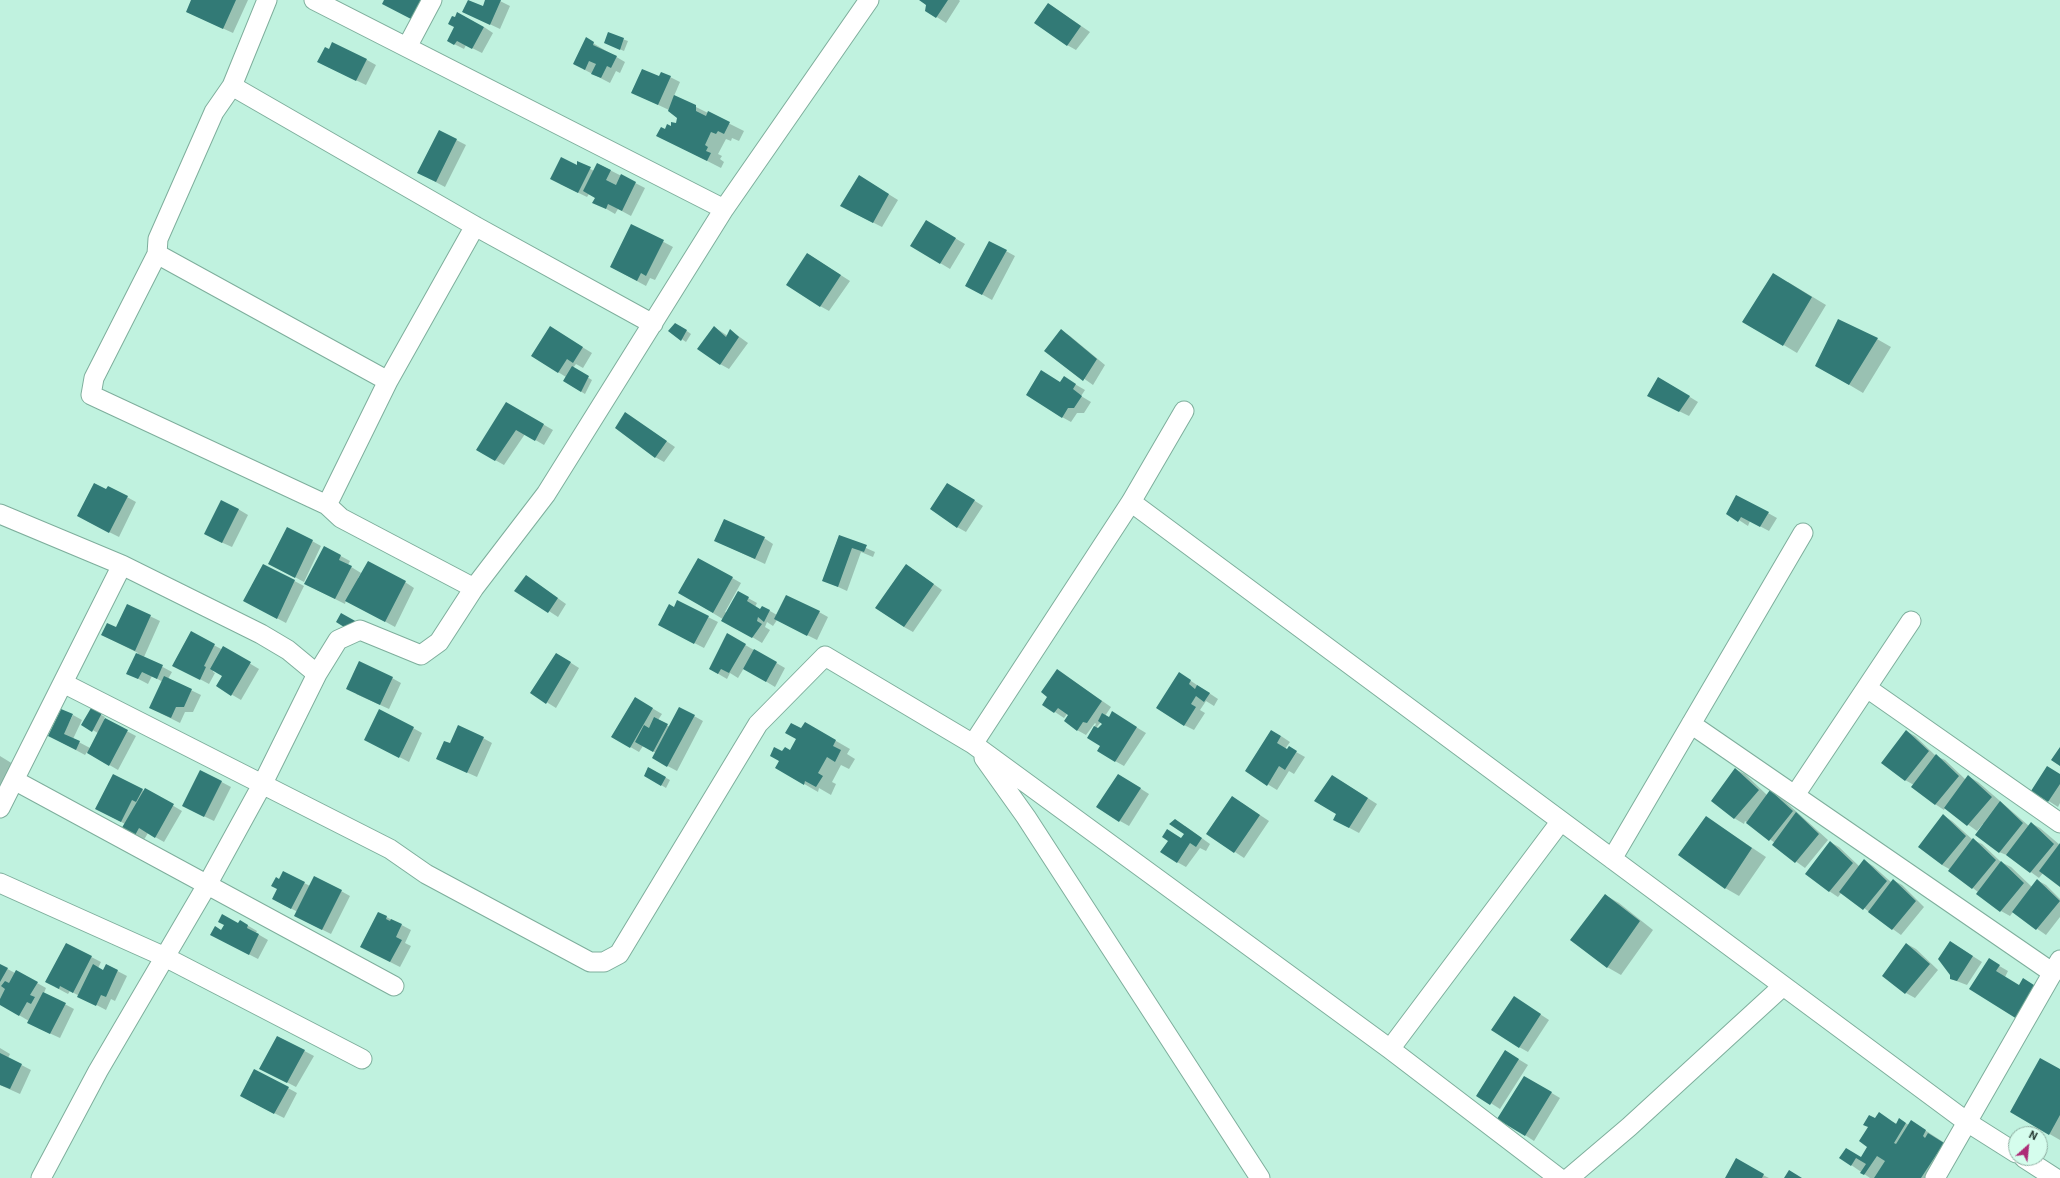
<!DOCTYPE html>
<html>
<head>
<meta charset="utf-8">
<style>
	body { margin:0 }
	#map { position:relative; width:2060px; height:1178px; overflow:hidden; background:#c0f2df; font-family:Roboto,sans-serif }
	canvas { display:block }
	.north { position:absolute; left:2008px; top:1126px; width:40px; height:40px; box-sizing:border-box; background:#d5fded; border:1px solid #90b0a3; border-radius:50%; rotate:27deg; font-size:11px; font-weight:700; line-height:16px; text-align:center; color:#283c34 }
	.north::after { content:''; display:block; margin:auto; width:14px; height:18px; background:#ad2b77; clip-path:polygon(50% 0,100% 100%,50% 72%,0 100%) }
</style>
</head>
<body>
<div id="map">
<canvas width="2060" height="1178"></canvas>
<div class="north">N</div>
</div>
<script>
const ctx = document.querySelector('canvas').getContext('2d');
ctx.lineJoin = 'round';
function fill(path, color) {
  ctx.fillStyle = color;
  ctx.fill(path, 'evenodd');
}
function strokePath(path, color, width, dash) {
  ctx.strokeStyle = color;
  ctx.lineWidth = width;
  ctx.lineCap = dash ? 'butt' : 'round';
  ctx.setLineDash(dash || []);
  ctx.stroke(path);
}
fill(new Path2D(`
	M 192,0 L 248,0 L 233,33 L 187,12 Z
	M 487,0 L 498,0 L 510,6 L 500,29 L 464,12 L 483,8 Z
	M 921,0 L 959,0 L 960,1 L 946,23 L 926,10 L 928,5 Z
	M 1049,4 L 1090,32 L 1076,50 L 1067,45 Z
	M 484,27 L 493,33 L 482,53 L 466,45 L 464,49 L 448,41 Z
	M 608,34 L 628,41 L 624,51 L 610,45 Z
	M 586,39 L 625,62 L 620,73 L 616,71 L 610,83 L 583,69 Z
	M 367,60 L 376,65 L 366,85 L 328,67 Z
	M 662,73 L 680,82 L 674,96 L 744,131 L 739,141 L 732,138 L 731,141 L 726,139 L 718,154 L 722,156 L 720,159 L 724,162 L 721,168 L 672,143 L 665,130 L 677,124 L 678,117 L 669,110 L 633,93 L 660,78 Z
	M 439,131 L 466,145 L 445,187 L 428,178 Z
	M 578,162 L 594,171 L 598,164 L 645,188 L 631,216 L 618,209 L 615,214 L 603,207 L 596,198 L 589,194 L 587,197 L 560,184 L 578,166 Z
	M 869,182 L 898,200 L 882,227 L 850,211 Z
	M 926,221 L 965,244 L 950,269 L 912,246 Z
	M 632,225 L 673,247 L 655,280 L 650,278 L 646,286 L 611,267 Z
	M 1006,251 L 1015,256 L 992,300 L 976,291 Z
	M 808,254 L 850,281 L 829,311 L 820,306 Z
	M 1788,282 L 1826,305 L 1797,353 L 1744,321 Z
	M 680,326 L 691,334 L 686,342 L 670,331 Z
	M 714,327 L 728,336 L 730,330 L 748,343 L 729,369 L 720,364 Z
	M 1061,330 L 1070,336 L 1105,365 L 1093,385 L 1045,351 Z
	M 559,333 L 592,353 L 583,368 L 576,364 L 573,368 L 592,380 L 585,394 L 564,381 L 566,377 L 532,356 Z
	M 1877,339 L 1891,347 L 1863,393 L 1816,365 Z
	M 1659,378 L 1698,402 L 1689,416 L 1648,396 Z
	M 1061,383 L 1073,383 L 1085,390 L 1081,396 L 1091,402 L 1084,413 L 1077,413 L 1071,422 L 1062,417 Z
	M 506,403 L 553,430 L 544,445 L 525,434 L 504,465 L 477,450 Z
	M 634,419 L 675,447 L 664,462 L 655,457 Z
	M 956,489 L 983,506 L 966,532 L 957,527 Z
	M 106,490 L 127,497 L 136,502 L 119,537 L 87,521 Z
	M 238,509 L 248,515 L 232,547 L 214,539 Z
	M 1728,513 L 1768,513 L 1777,518 L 1769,531 L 1750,521 L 1748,526 Z
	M 839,536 L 875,552 L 873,557 L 861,552 L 847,591 L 823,580 Z
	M 764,538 L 773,544 L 765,564 L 716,541 Z
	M 312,541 L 321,546 L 304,582 L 291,575 Z
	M 324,547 L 350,561 L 348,565 L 361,573 L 358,578 L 360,578 L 405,582 L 414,588 L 395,627 L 346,600 L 345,604 L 315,589 Z
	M 699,559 L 741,583 L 725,612 L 727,613 L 739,593 L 757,603 L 755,607 L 761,610 L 763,607 L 777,615 L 819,612 L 828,617 L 817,640 L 777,620 L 773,626 L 767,622 L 765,627 L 770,630 L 762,643 L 680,593 Z
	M 264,565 L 304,586 L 286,623 L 254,606 Z
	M 915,571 L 942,590 L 913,632 L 904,627 Z
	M 535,582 L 566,604 L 558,617 L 535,602 Z
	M 127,605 L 160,621 L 144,657 L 172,672 L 168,679 L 201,695 L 193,712 L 185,712 L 180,723 L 160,713 L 163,682 L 152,676 L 148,684 L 127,673 L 138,653 L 102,635 L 117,629 Z
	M 674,608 L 708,617 L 718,622 L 704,648 L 669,630 Z
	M 191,633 L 223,650 L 224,648 L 259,669 L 241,700 L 217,686 L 224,676 L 214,670 L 213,672 L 215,673 L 209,684 L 183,670 Z
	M 728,635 L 785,668 L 775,687 L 744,668 L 738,678 L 730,673 L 727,679 L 710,669 Z
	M 557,654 L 579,668 L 556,708 L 532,693 Z
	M 1066,676 L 1111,707 L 1105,716 L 1109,718 L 1121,718 L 1146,733 L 1124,766 L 1115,761 L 1101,745 L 1088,737 L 1096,724 L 1095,723 L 1086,735 L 1077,730 L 1069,715 L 1067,714 L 1064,718 L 1043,704 ZM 1101,722 L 1103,723 L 1099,730 L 1096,728 Z
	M 392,678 L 401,683 L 389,709 L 356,694 Z
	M 1188,679 L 1218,699 L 1214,706 L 1206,701 L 1200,710 L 1205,713 L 1194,730 L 1184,725 Z
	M 635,698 L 662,714 L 658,720 L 670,727 L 694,716 L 703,721 L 677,771 L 662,763 L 656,753 L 643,746 L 639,752 L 613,737 Z
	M 91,709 L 105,717 L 104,719 L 136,736 L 118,770 L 87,752 L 85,755 L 59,741 L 73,715 L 82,720 L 73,739 L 90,748 L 98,733 L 83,725 Z
	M 805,723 L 850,749 L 847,754 L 855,759 L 849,769 L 841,765 L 832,782 L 836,784 L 831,795 L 819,788 L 818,792 L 777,768 L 782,752 L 791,751 Z
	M 413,728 L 422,733 L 409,762 L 374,744 Z
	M 1906,731 L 1915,736 L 1936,756 L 1945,760 L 1966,780 L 1968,776 L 1978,782 L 2029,826 L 2031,823 L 2040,828 L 2060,845 L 2060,886 L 2043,873 L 2039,878 L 2009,856 L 1999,852 L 1983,824 L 1977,831 L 1945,808 L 1944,810 L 1935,804 L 1914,785 L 1905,780 Z
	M 1281,736 L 1290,742 L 1285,749 L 1288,750 L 1289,748 L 1305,757 L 1294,774 L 1289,771 L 1277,790 L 1246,771 Z
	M 483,738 L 492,743 L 477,777 L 446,763 L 450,744 Z
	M 0,756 L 13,764 L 0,789 Z
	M 648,768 L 670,780 L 666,788 L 645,775 Z
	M 1735,769 L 1745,774 L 1767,795 L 1770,791 L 1779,796 L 1828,840 L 1805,868 L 1773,845 L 1775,843 L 1745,821 L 1744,824 L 1734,818 Z
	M 201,771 L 231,787 L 214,821 L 193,811 Z
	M 2060,775 L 2060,803 L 2058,807 L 2033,791 Z
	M 113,776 L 144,791 L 145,789 L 182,811 L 164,842 L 148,833 L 142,843 L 125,824 L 106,814 Z
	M 1127,780 L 1149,794 L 1129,826 L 1120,821 Z
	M 1341,781 L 1377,804 L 1359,833 L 1344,825 L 1337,813 Z
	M 1242,803 L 1269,821 L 1244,858 L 1208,834 Z
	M 1943,815 L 1952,821 L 1973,840 L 1982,844 L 2001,862 L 2011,867 L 2032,887 L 2037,880 L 2046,885 L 2060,899 L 2060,917 L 2046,935 L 2013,912 L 2010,916 L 2001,911 L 1951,870 L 1942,865 Z
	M 1706,817 L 1766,857 L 1739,896 L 1725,888 Z
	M 1185,826 L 1210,844 L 1206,851 L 1200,848 L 1186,867 L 1177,862 L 1181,839 L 1185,834 Z
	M 1830,842 L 1839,847 L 1860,867 L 1864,860 L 1873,866 L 1891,882 L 1893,880 L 1902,885 L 1924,907 L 1901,935 L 1842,892 L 1838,897 L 1829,891 Z
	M 283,872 L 310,886 L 341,891 L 350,896 L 331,934 L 305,921 L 298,912 L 282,904 L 278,889 Z
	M 1605,895 L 1619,903 L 1653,930 L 1621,975 L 1607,967 Z
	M 379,913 L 411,930 L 405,943 L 411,946 L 400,967 L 370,952 Z
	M 240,921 L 257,931 L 256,933 L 268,940 L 258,959 L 221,940 L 222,931 L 239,924 Z
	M 66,944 L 101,962 L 98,968 L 104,971 L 106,965 L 127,976 L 115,1001 L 111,999 L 106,1010 L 70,991 L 68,994 L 55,987 Z
	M 1907,944 L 1916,949 L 1938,970 L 1915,998 L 1906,993 Z
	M 1960,948 L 1982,962 L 1967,985 L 1951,979 Z
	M 1989,960 L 2008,971 L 2005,977 L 2017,1018 Z
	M 0,965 L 15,973 L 16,971 L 46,988 L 44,993 L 74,1009 L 60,1038 L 38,1028 L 29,1021 L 0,1004 Z
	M 1523,1003 L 1549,1020 L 1528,1052 L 1519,1047 Z
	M 278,1037 L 314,1056 L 296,1087 L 269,1073 Z
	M 0,1048 L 10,1054 L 8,1058 L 31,1070 L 20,1094 L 0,1085 Z
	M 1515,1057 L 1528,1065 L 1500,1109 L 1478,1095 Z
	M 2060,1070 L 2060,1140 L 2011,1112 Z
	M 1525,1077 L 1560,1098 L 1534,1141 L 1525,1135 Z
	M 288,1088 L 297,1093 L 284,1118 L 250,1101 Z
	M 1875,1119 L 1893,1122 L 1897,1124 L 1900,1120 L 1909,1125 L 1911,1121 L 1957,1151 L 1940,1178 L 1870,1178 L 1841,1158 L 1861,1158 L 1869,1147 Z
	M 1763,1175 L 1769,1178 L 1726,1178 Z`), '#0003');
fill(new Path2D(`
	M 191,0 L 236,0 L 223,29 L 186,12 Z
	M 384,0 L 421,0 L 411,19 L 382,4 Z
	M 468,0 L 483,6 L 485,0 L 501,0 L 490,25 L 462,12 Z
	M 919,0 L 948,0 L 936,18 L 925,11 L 926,5 Z
	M 1048,3 L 1081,26 L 1067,46 L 1034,23 Z
	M 457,12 L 484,27 L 472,49 L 457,41 L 454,45 L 447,41 L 454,27 L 448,24 L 452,16 L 455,17 Z
	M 608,32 L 624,38 L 620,50 L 604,43 Z
	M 586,37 L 594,42 L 593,45 L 617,56 L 611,68 L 607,66 L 601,78 L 591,74 L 596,64 L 589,61 L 585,70 L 573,64 Z
	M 332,42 L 367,59 L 356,81 L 317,62 L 325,47 L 329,49 Z
	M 642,69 L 659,76 L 661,72 L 671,76 L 658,105 L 631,93 Z
	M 674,95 L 696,105 L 696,111 L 706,116 L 708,111 L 730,122 L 724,134 L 718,131 L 716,134 L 711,132 L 705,145 L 708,147 L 706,151 L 711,153 L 707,161 L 656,136 L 661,127 L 665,129 L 667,124 L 671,126 L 671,122 L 676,123 L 677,118 L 668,111 Z
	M 439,130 L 457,139 L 436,182 L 417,173 Z
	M 561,157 L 577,165 L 577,161 L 591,167 L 578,193 L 550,179 Z
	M 597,163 L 611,170 L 606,180 L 616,185 L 621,174 L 636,182 L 622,211 L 608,204 L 606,209 L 592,203 L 595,198 L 583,191 Z
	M 859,175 L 889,194 L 873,223 L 840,206 Z
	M 926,220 L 956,238 L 940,264 L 910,246 Z
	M 631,224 L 664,240 L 646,276 L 641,273 L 637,281 L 610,267 Z
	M 989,241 L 1007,250 L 982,295 L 965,286 Z
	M 807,253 L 841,275 L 820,307 L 786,285 Z
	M 1773,273 L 1812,297 L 1783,346 L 1742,322 Z
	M 1838,319 L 1878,338 L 1849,385 L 1815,366 Z
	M 675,323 L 687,330 L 681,341 L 668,331 Z
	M 550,326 L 583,347 L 573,363 L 567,359 L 558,373 L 531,356 Z
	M 714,326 L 726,337 L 730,329 L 739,337 L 720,365 L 697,349 Z
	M 1061,329 L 1097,359 L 1083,381 L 1044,351 Z
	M 572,366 L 589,376 L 581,392 L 563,381 Z
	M 1041,370 L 1060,382 L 1064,376 L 1076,384 L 1073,389 L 1082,396 L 1074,408 L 1068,408 L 1062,418 L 1026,395 Z
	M 1658,377 L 1690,396 L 1679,412 L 1647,396 Z
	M 506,402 L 544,424 L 535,441 L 516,430 L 495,461 L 476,450 Z
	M 625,412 L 667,441 L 655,458 L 615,428 Z
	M 94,483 L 106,489 L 108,486 L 128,496 L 109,533 L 77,516 Z
	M 947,483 L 975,500 L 957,528 L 930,509 Z
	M 1736,495 L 1769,512 L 1760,527 L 1741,517 L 1738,522 L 1726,514 Z
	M 221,500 L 239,509 L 222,543 L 204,534 Z
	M 724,519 L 765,537 L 755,559 L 714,541 Z
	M 287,527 L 313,540 L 295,578 L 268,564 Z
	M 839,535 L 867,545 L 864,552 L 852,548 L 838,587 L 822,581 Z
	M 324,546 L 341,555 L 339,560 L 352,566 L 335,599 L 304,584 Z
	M 698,558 L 733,577 L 713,613 L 678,593 Z
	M 368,561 L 406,581 L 385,622 L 345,601 Z
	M 263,564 L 295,580 L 277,619 L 243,601 Z
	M 906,564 L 934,584 L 904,627 L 875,608 Z
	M 526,575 L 558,598 L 548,613 L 514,591 Z
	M 738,591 L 749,597 L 747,601 L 760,609 L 762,606 L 770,610 L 764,622 L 758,617 L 757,621 L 762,624 L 752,638 L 721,621 Z
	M 786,595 L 820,611 L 807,636 L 774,619 Z
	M 677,600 L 709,616 L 694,644 L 658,625 L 669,604 L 674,607 Z
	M 127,604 L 151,615 L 135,651 L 101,635 L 107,623 L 116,627 Z
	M 341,613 L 357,622 L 352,632 L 336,622 Z
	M 191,631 L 215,644 L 204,666 L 206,667 L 200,680 L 172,666 Z
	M 727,633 L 746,644 L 729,673 L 721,669 L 718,674 L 709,669 Z
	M 223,646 L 251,662 L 231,696 L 216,686 L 222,676 L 210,669 Z
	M 754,649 L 777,662 L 766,682 L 743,669 Z
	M 136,653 L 163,665 L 157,679 L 142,672 L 138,679 L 126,674 Z
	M 556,653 L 571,662 L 546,704 L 530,693 Z
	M 359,661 L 393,677 L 380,705 L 346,689 Z
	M 1057,669 L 1102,701 L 1087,723 L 1083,722 L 1077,731 L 1064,721 L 1068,715 L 1058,708 L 1054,713 L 1042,705 L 1047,697 L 1041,692 Z
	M 1179,672 L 1191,680 L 1189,684 L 1195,689 L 1197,685 L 1210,693 L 1204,702 L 1196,696 L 1191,704 L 1196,707 L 1184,726 L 1156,708 Z
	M 164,676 L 192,689 L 184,707 L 176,707 L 171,718 L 149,708 Z
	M 635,697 L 653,708 L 630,748 L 611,737 Z
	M 679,707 L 695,715 L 667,767 L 652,758 Z
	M 91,708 L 102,713 L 92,732 L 81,725 Z
	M 61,709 L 73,714 L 64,734 L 80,741 L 76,750 L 48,736 Z
	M 379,709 L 414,727 L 399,758 L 364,740 Z
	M 1112,711 L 1137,727 L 1115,762 L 1097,751 L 1100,746 L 1087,738 L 1094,726 L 1098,728 L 1102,724 L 1098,721 L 1102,713 L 1109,717 Z
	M 654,717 L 668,724 L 653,752 L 635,742 L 644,725 L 649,728 Z
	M 105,718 L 128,730 L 109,766 L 87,753 Z
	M 805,722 L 836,740 L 833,746 L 841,750 L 835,762 L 827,757 L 818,773 L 823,776 L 816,787 L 805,781 L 804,785 L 775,768 L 779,761 L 770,756 L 774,747 L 782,751 L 785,747 L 790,750 L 796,739 L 785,733 L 791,723 L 801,728 Z
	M 458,725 L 484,737 L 467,773 L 436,759 L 444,741 L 450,743 Z
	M 1271,730 L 1281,736 L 1277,743 L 1287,749 L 1289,746 L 1297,751 L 1285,770 L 1279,766 L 1267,786 L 1245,771 Z
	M 1906,730 L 1929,751 L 1905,781 L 1881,763 Z
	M 2060,747 L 2060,766 L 2051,760 Z
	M 1936,754 L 1959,776 L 1935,805 L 1911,787 Z
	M 2047,766 L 2060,774 L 2060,784 L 2048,802 L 2031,791 Z
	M 648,767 L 666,777 L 661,786 L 644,776 Z
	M 1735,768 L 1759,790 L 1734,819 L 1711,801 Z
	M 200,770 L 222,781 L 204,817 L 182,806 Z
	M 113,774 L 143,789 L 136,802 L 132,800 L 121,822 L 95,809 Z
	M 1118,774 L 1141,788 L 1119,822 L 1096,807 Z
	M 1332,775 L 1368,798 L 1349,828 L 1333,820 L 1336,814 L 1314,801 Z
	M 1968,775 L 1992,797 L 1967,826 L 1944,808 Z
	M 145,788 L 174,804 L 155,838 L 139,828 L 133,839 L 120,831 Z
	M 1770,790 L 1793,811 L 1769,841 L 1746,823 Z
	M 1232,796 L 1260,815 L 1234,853 L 1206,834 Z
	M 2000,801 L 2023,823 L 1999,853 L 1975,835 Z
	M 1796,812 L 1819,834 L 1795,863 L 1772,845 Z
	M 1943,814 L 1966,836 L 1942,865 L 1918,847 Z
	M 1706,816 L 1752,848 L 1725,889 L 1678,855 Z
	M 1175,819 L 1202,838 L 1196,847 L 1190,843 L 1177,863 L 1160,852 L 1168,841 L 1162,837 L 1167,829 L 1181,838 L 1184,834 L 1169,824 Z
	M 2031,822 L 2054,844 L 2030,873 L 2006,855 Z
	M 1973,838 L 1996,860 L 1972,889 L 1948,871 Z
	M 1830,841 L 1853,863 L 1829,892 L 1805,874 Z
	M 2060,843 L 2060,887 L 2039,871 Z
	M 1864,859 L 1887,881 L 1863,910 L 1839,892 Z
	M 2001,861 L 2024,883 L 2000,912 L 1976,894 Z
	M 283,871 L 305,882 L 291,909 L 272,899 L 277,889 L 271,886 L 276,877 L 279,879 Z
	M 314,876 L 342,890 L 322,930 L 294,916 Z
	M 1893,879 L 1916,901 L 1892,930 L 1868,912 Z
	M 2037,879 L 2060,901 L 2036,930 L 2012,912 Z
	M 1605,894 L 1640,921 L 1607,968 L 1570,940 Z
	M 378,912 L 387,916 L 386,919 L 390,921 L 391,919 L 402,924 L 396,937 L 402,940 L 390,962 L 360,947 Z
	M 222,914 L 238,923 L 240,920 L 248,925 L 247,928 L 259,934 L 249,955 L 210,935 L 215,926 L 221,930 L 224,925 L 218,922 Z
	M 1950,941 L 1973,956 L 1957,981 L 1950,979 L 1950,975 L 1938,959 Z
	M 66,943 L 92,956 L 73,993 L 60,986 L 59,989 L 45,982 Z
	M 1906,943 L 1930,964 L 1905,994 L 1882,976 Z
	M 1989,958 L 2000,965 L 1996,971 L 2019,985 L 2023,978 L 2037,987 L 2017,1019 L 1969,989 Z
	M 0,964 L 8,968 L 0,982 Z
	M 93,964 L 103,970 L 106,964 L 118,970 L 106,997 L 101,995 L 96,1006 L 77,997 Z
	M 16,970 L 38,982 L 30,995 L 35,997 L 31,1004 L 27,1002 L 19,1016 L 0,1005 L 0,999 L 5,989 L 1,986 L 5,981 L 9,983 Z
	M 43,992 L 66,1003 L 50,1034 L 27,1023 Z
	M 1514,996 L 1541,1014 L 1519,1048 L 1491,1030 Z
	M 277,1036 L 305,1050 L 287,1083 L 259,1069 Z
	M 1505,1050 L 1519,1059 L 1490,1105 L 1476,1096 Z
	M 0,1053 L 22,1064 L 10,1089 L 0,1085 Z
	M 2040,1058 L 2060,1069 L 2060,1115 L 2049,1135 L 2010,1112 Z
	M 254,1069 L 289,1087 L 274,1114 L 240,1096 Z
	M 1524,1076 L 1552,1092 L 1525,1136 L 1497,1119 Z
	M 1879,1112 L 1896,1124 L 1899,1118 L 1906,1123 L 1894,1143 L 1896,1144 L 1911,1120 L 1926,1130 L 1923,1136 L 1925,1138 L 1928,1133 L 1944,1143 L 1921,1178 L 1874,1178 L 1885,1161 L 1877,1156 L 1864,1175 L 1860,1173 L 1866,1164 L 1856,1158 L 1851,1166 L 1839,1158 L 1846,1148 L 1861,1157 L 1867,1147 L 1859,1141 L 1868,1127 L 1863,1125 L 1869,1115 L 1875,1118 Z
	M 1736,1158 L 1764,1174 L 1762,1178 L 1725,1178 Z
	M 1789,1170 L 1802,1178 L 1784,1178 Z`), '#327a76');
const minor = new Path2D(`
	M 267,0 L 232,86 L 214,112 L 158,239 L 157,254 L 94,378 L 91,395 L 327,505 L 341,518 L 474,588
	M 314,0 L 724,209
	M 407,47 L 432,0
	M 232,86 L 475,226 L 653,324
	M 157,254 L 388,381
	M 1131,502 L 1967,1122 L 2016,1153
	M 327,505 L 388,381 L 475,226
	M 0,514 L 122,565 L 261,634 L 288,650 L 317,674
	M 63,683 L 390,849 L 426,874 L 590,962 L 604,962 L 619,954 L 758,724 L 825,656 L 973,744 L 1390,1049 L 1559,1178
	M 1867,688 L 2060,823
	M 1691,724 L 2053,973
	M 973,744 L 1131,502 L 1184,411
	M 984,758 L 1026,817 L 1260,1178
	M 14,780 L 394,986
	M 1795,795 L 1911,621
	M 0,808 L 122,565
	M 1612,859 L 1803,533
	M 0,883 L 165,957 L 362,1059
	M 1390,1049 L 1561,821
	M 2024,1158 L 2055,1178
	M 41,1178 L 98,1071 L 207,885 L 263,783 L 317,674 L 338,640 L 360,630 L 421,655 L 439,642 L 474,588 L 546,494 L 724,209 L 869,0
	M 1569,1178 L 1629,1127 L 1783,986
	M 1935,1178 L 2060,960`);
strokePath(minor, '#7eae9c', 21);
strokePath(minor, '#fff', 19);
</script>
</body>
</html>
